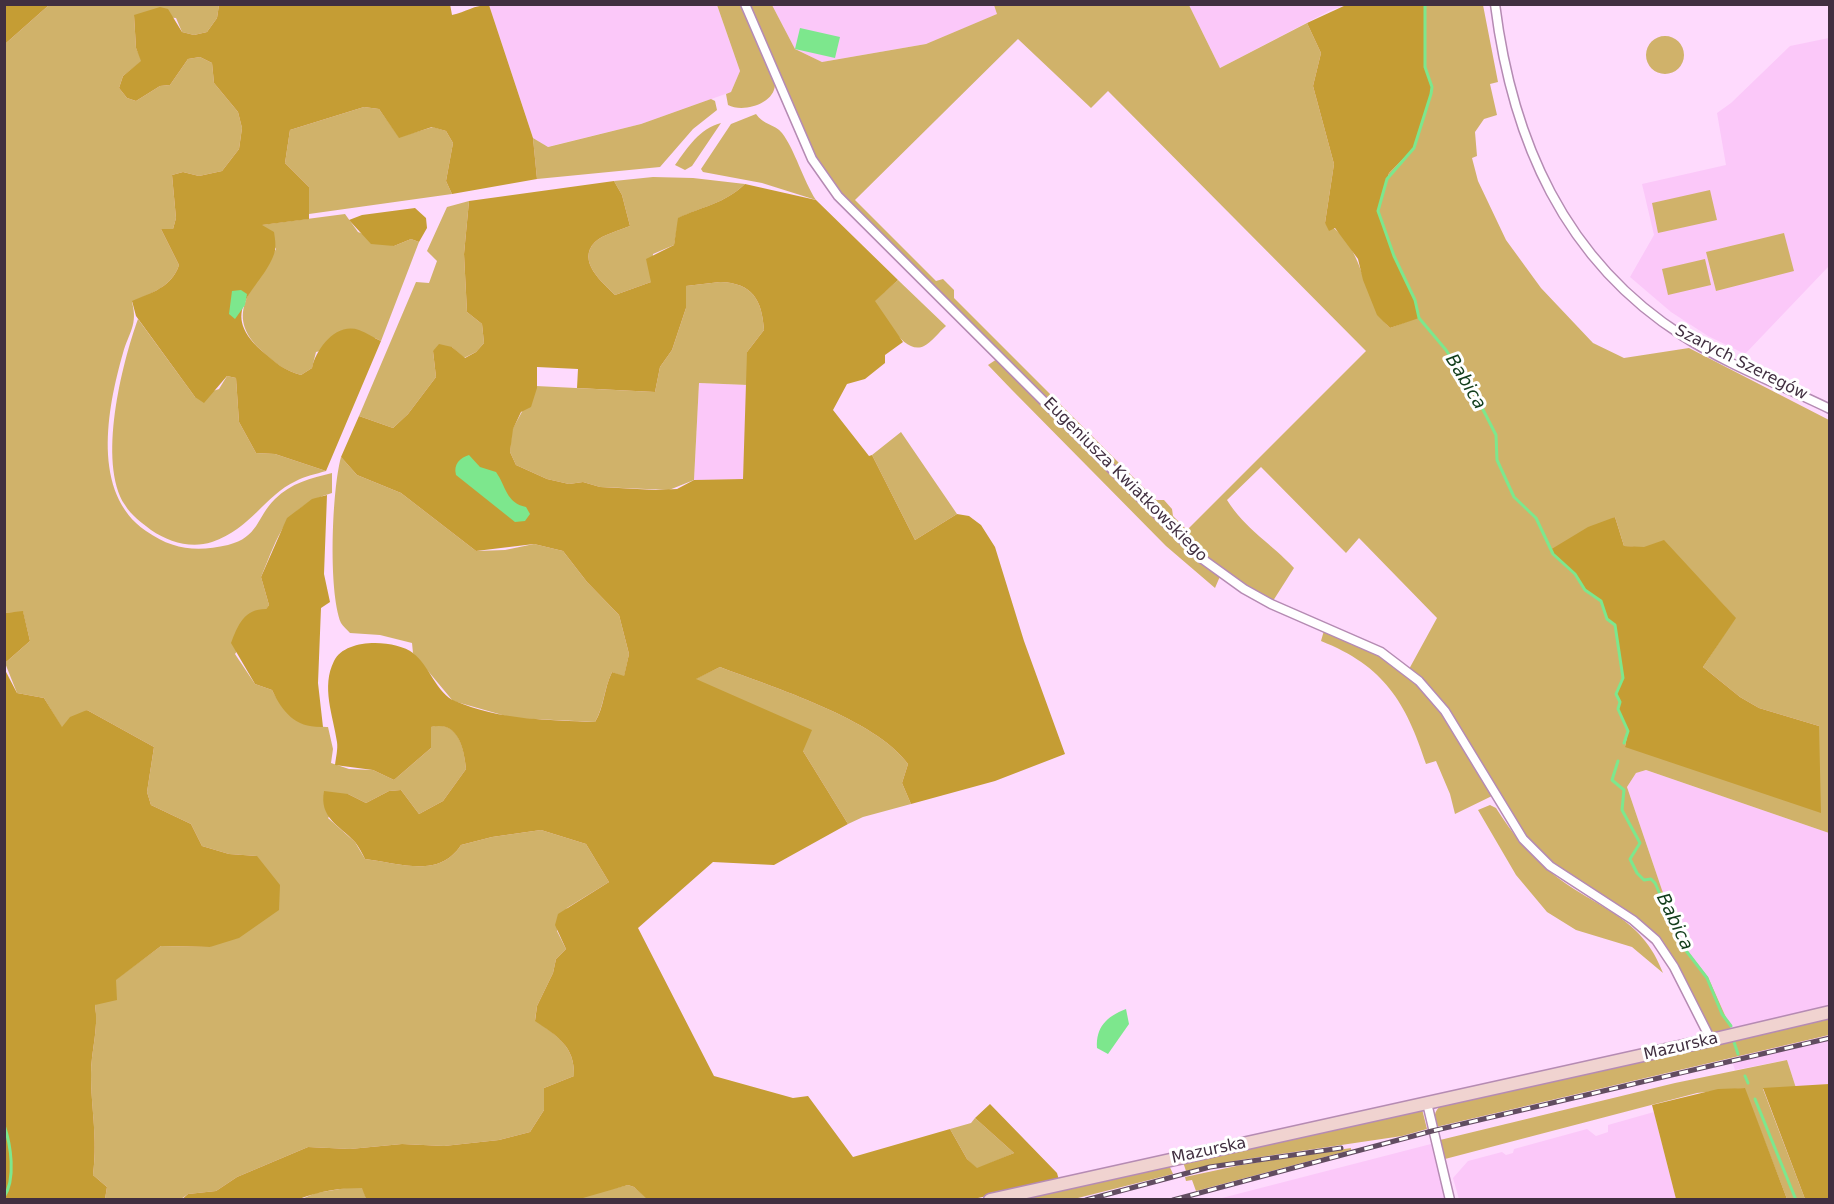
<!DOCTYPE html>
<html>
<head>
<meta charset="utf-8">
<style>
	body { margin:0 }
	#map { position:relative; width:1834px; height:1204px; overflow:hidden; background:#fedafd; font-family:"DejaVu Sans",sans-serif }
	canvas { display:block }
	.frame { position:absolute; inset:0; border:6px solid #412f40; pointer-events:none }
</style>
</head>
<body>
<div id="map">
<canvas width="1834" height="1204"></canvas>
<div class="frame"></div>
</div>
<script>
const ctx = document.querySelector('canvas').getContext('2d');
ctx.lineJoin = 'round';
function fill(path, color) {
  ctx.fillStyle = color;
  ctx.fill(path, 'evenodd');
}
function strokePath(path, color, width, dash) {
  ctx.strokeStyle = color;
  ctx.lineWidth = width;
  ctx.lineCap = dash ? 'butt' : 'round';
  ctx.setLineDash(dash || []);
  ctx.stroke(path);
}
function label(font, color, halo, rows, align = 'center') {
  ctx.font = font + ' "DejaVu Sans",sans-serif';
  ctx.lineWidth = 6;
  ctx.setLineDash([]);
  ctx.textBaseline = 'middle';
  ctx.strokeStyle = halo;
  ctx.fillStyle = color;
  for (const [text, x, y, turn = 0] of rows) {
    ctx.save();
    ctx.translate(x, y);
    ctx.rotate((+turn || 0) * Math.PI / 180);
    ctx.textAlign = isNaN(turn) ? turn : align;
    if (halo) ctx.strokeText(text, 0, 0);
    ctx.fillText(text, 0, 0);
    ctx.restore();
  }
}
fill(new Path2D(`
	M 994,4 L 998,14 L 926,44 L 822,62 L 795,49 L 772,5 Z
	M 489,5 L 717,5 L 740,71 L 731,92 L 641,124 L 547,147 L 533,138 Z
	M 1189,5 L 1346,5 L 1329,11 L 1220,68 Z
	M 1829,38 L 1829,266 L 1745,354 L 1708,336 L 1671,312 L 1630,277 L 1654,235 L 1642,184 L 1726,165 L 1717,113 L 1731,103 L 1790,46 Z
	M 699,383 L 748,385 L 743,479 L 694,480 Z
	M 1646,770 L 1829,833 L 1829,1007 L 1732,1031 L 1708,977 L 1686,949 L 1662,890 L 1627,787 L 1636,773 Z
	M 1829,1035 L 1829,1084 L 1796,1088 L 1787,1060 L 1735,1070 L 1731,1058 Z
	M 1654,1112 L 1676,1199 L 1459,1199 L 1453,1178 L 1468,1161 L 1502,1152 L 1506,1155 L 1513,1153 L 1514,1149 L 1587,1129 L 1596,1136 L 1608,1132 L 1608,1125 Z
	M 1431,1144 L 1445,1199 L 1218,1199 Z`), '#fbc8f9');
fill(new Path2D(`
	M 49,5 L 219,5 L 217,18 L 207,32 L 194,35 L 182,32 L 176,18 L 134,15 L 136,48 L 142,61 L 123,76 L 119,88 L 127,98 L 136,101 L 160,86 L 170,85 L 188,59 L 200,57 L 212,63 L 214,83 L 238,112 L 242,128 L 239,149 L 222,171 L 199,176 L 183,172 L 172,175 L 176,218 L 173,229 L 161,229 L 179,265 C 172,287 151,293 132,302 C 138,325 129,332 123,353 C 107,409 91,493 146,531 C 173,550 197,552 228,545 C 259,537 256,518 275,499 C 291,483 311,478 332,473 L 332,493 C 284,507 279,535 261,577 L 269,605 L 235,654 L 255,684 L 272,690 C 281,709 307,728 328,727 L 333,749 L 331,763 L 349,769 L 373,770 L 394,780 L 431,748 L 431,727 C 458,720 464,747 466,769 L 443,801 L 419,814 L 401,790 L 389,791 L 366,803 L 348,794 L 328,818 L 355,842 L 365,859 C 400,863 439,879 461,845 L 492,837 L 541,830 L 586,844 L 609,882 L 567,908 L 557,931 L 566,949 L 556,959 L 553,973 L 537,1006 L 535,1020 C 557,1036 575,1046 574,1076 L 544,1088 L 544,1110 L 530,1132 L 499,1140 L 444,1146 L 402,1144 L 350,1149 L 308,1147 L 237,1177 L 216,1191 L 188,1194 L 181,1199 L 105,1199 L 107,1187 L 93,1175 C 98,1139 91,1109 91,1074 C 91,1050 99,1029 95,1005 L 115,980 L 161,946 L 210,947 L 257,856 L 229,854 L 202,846 L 191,824 L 151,805 L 147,792 L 154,747 L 87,710 L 62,728 L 44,698 L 17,693 L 5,663 L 30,641 L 23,612 L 4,613 L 5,44 Z
	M 717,5 L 740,5 L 775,85 C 774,104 743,113 728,105 L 726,94 L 731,92 L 740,71 Z
	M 745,5 L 772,5 L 795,49 L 822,62 L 926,44 L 997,14 L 994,5 L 1189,5 L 1220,68 L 1307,23 L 1321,53 L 1313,86 L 1334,164 L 1325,223 C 1365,242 1360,297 1390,328 L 1419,317 L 1415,300 L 1394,256 L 1378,211 L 1389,173 L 1414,148 L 1432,87 L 1425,67 L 1425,5 L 1483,5 L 1498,82 L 1490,84 L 1497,115 L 1484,119 L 1475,132 L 1477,156 L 1472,158 L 1478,181 L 1506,240 L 1541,288 L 1593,343 L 1624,358 L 1689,348 L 1829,420 L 1829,833 L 1646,770 L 1636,773 L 1627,787 L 1662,890 L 1686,949 L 1708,977 L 1732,1031 L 1710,1036 L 1656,940 L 1538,855 L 1494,795 L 1455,814 L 1450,794 L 1436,761 L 1426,764 C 1406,702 1384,666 1321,641 L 1325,627 L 1408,671 L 1437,618 L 1359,538 L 1346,553 L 1261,467 L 1227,500 C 1245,529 1272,544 1294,568 L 1271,604 L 1221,574 L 1215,588 L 1166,546 L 1012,390 L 988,365 L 1000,357 L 824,178 ZM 1018,39 L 1091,108 L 1108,91 L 1366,351 L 1187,530 L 1173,516 L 1172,509 L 1164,500 L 1156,500 L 954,298 L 954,290 L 943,279 L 936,281 L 855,200 ZM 1615,517 L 1624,546 C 1670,548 1707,585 1735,618 L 1703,667 L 1740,697 L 1759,708 L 1819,726 L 1625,747 L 1628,731 L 1618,706 L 1620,702 L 1617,697 L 1623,678 L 1615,625 L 1601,601 L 1585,590 L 1575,574 L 1553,554 Z
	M1646 55a19 19 0 1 1 38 0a19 19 0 1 1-38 0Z
	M 711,99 L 715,101 L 717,110 L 693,129 L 660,167 L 537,179 L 533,138 L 548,147 L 641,124 Z
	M 364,107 L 379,109 L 399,137 L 433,127 L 446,131 L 453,143 L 446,181 L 452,194 L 309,214 L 309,187 L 285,163 L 290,130 Z
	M 756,114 C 763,125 775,124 782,133 C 795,150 803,180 816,200 L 762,183 L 703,172 L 701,169 L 731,124 Z
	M 721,123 L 692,166 L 685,170 L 675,165 C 688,147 699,129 721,123 Z
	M 653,177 L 693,178 L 745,184 C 724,204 703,206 679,218 L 674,245 L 653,254 L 651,282 L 615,295 C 603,283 576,261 595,242 C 602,235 620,230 630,226 L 622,195 L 614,181 Z
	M 1710,190 L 1717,220 L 1658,233 L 1652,203 Z
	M 469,201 L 464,254 L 467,312 L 482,324 L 484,343 L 476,352 L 464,358 L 452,347 L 433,351 L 436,377 L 408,414 L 393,428 L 359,416 L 416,282 L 429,283 L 437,261 L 427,251 L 447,207 Z
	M 345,214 L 358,232 L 394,246 L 411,239 L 419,242 L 381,341 L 375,338 L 316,352 L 312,368 L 301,375 C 283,370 275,363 262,351 C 221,314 256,286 276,249 L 261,225 Z
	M 1784,233 L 1794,271 L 1716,291 L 1706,252 Z
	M 1705,259 L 1711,285 L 1668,295 L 1662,269 Z
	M 898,280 L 946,326 C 939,332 932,342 924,346 C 904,356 883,314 874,301 Z
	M 720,282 C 752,283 762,299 764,330 L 747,352 L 748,385 L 699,383 L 694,480 L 669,490 L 600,487 L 583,482 L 569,484 L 547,479 L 516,465 L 510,452 L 512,430 L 536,386 L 655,392 L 660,367 L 672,350 L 686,308 L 686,286 Z
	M 138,319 L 195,397 L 219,389 L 227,376 L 236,378 L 239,422 L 256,453 L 275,454 L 326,471 C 316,474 305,476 296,481 C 264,496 252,528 212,542 C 191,549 169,542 151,530 C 142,523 131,515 125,505 C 97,463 122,363 138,319 Z
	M 901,432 L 957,514 L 915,540 L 872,455 Z
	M 341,457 L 357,475 L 401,493 L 476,551 L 505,550 L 534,544 L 563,551 L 587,582 L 619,615 L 629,654 L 624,677 L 612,672 C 604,688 604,707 595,722 L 513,718 L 453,701 L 413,653 L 412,643 L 380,635 L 350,633 C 347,630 343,626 341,623 C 328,590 332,490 341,457 Z
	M 720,667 C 772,687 876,719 908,764 L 902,783 L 911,804 L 863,817 L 848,824 L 803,751 L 695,679 Z
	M 1490,805 L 1496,808 C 1512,833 1529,856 1553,874 C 1597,909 1642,916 1663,973 L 1632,947 L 1576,930 L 1547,912 L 1516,875 L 1478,810 Z
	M 1829,1017 L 1829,1035 L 1436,1127 C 1434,1118 1433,1111 1442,1105 Z
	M 1787,1060 L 1796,1088 L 1763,1089 L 1805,1199 L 1787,1199 L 1744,1088 L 1697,1093 L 1445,1159 L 1440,1140 L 1675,1083 Z
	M 1422,1109 L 1427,1129 L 1402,1136 L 1240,1160 L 1186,1171 L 1183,1162 Z
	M 975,1118 L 1014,1153 L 977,1169 L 967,1159 L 950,1129 L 971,1123 Z
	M 1351,1148 L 1351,1150 L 1196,1191 L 1192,1180 L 1186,1181 L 1185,1177 L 1241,1165 Z
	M 1169,1165 L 1173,1174 L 1074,1199 L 1016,1200 Z
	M 628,1185 L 634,1187 L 648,1199 L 575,1198 Z
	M 346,1188 L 363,1188 L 366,1199 L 299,1200 L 316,1193 Z`), '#d0b26a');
fill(new Path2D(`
	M 5,4 L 49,4 L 49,5 L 5,44 Z
	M 450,4 L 452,15 C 466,12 474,5 489,5 L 533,138 L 537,179 L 452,194 L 446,181 L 453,143 L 446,131 L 432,127 L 399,138 L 379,109 L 364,107 L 290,130 L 285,163 L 309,187 L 309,219 L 262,225 L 274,232 C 275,238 276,245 275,251 C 264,289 214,308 262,351 C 276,363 283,370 301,375 L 312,368 C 316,349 336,322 359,330 C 367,333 374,338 381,341 L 326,471 L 275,454 L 256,453 L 239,422 L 236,378 L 227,376 L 204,403 L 195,397 L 136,316 L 132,301 C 151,293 172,287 179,265 L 161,229 L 173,229 L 176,218 L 172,175 L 183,172 L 199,176 L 222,171 L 239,149 L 242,128 L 238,112 L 214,83 L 212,63 L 200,57 L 188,59 L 170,85 L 160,86 L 136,101 L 127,98 L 119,88 L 123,76 L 141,61 L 136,48 L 134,15 L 160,7 L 168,9 L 182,32 L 194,35 L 207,32 L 217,18 L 219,5 Z
	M 1346,5 L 1425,5 L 1425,67 L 1432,87 L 1431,94 L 1414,148 L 1389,173 L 1378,210 L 1394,256 L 1415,300 L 1419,318 L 1390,328 L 1377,315 L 1363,280 L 1358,259 L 1335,228 L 1329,231 L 1325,223 L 1334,164 L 1313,86 L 1321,53 L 1307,23 Z
	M 614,181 L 622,195 L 630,226 C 620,230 602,235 595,242 C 576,261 603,283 615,295 L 651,282 L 646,259 L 674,245 L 678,218 C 703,206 724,204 745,184 L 816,200 L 898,280 L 875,301 L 903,342 L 885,355 L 885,363 L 865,379 L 847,384 L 833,410 L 869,456 L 872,455 L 915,540 L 957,514 L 969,516 L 981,525 L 995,547 L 1024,641 L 1065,754 L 995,781 L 911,804 L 902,783 L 908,764 C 876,719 772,687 720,667 L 696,679 L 812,730 L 803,751 L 848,824 L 774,865 L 713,862 L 638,928 L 714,1076 L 793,1098 L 808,1096 L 853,1157 L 950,1129 L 967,1159 L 977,1168 L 1014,1153 L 975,1118 L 990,1104 L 1057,1173 L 1059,1180 L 969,1200 L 648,1200 L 634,1187 L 628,1185 L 576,1200 L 366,1199 L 362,1188 C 340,1188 320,1191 299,1199 L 181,1200 L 188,1194 L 216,1191 L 237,1177 L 308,1147 L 350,1149 L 402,1144 L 444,1146 L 499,1140 L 530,1132 L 544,1110 L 544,1088 L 574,1076 C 575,1046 557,1036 535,1021 L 537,1006 L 553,973 L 556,959 L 566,949 L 555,925 L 558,914 L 609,882 L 586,844 L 541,830 L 492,837 L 461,845 C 439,879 400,863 365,859 C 362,853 359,847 355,842 C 339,825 319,818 324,791 L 348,794 L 366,803 L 389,791 L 401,790 L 419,814 L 443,801 L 466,769 C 464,748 458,720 431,727 L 431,748 L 394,780 L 373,770 L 335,765 C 336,757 338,749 337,742 C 333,715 321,687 334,661 C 346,637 396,640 413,653 C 429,665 437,694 455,701 C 499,720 548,720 595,722 C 604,708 604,688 612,672 L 624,676 L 629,654 L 619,615 L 587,582 L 563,551 L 534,544 L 476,551 L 401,493 L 357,475 L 341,457 L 359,416 L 393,428 L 408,414 L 436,377 L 433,351 L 439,344 L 452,347 L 465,358 L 476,352 L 484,343 L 482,324 L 467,312 L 464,254 L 469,201 ZM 720,282 C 752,283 762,299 764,330 L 747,352 L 743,479 L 694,480 L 677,489 L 656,490 L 600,487 L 583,482 L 569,484 L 547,479 L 516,465 L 510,452 L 513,429 L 521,412 L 531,407 L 537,388 L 537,367 L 578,369 L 577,388 L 655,392 L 660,367 L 672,350 L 686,308 L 686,286 Z
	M 415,208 L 426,218 L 427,228 L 419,242 L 411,239 L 394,246 L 371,244 L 349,220 L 362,215 Z
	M 327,495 L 324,574 L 330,602 L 321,608 L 318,683 L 323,727 C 296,728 283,713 272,690 L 255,684 L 231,643 C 238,625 244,609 266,609 L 269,605 L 261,577 L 287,518 L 312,499 Z
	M 1615,517 L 1624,546 L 1644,547 L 1664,540 L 1736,618 L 1703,667 L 1740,697 L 1759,708 L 1819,726 L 1821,813 L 1625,747 L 1628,731 L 1618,709 L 1620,702 L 1616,694 L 1623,678 L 1615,625 L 1607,619 L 1601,601 L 1585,590 L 1575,574 L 1550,550 L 1588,527 Z
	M 23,611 L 30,641 L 5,663 L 5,613 Z
	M 4,668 L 17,693 L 44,698 L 62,727 L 70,717 L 87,710 L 154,747 L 147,792 L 151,805 L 191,824 L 202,846 L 229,854 L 257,856 L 280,885 L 279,910 L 239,938 L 210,947 L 161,946 L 116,980 L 117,1000 L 95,1005 C 99,1029 91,1050 91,1074 C 91,1109 98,1138 93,1175 L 107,1187 L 105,1199 L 5,1199 Z
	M 1829,1084 L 1829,1199 L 1805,1199 L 1763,1088 Z
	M 1745,1088 L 1787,1199 L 1676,1199 L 1652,1105 L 1718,1089 Z`), '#c59d34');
fill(new Path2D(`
	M 800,28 L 840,37 L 835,58 L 795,49 Z
	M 241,290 L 247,294 L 245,305 L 235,319 L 229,314 L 232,291 Z
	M 469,455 L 480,467 L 496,472 C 506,486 506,503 526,507 L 530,514 L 525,521 L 515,522 L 456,475 C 453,464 460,458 469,455 Z
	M 1126,1009 L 1129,1024 L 1108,1054 L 1097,1048 C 1096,1027 1106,1017 1126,1009 Z`), '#7de78d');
strokePath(new Path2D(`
	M 1425,4 L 1425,67 L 1432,87 L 1431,94 L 1414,148 L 1387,179 L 1378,211 L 1382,222 L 1394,256 L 1415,300 L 1419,318 L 1446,350 L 1476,396 L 1496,435 L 1497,460 L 1514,497 L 1536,518 L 1553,554 L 1575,574 L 1585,590 L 1601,601 L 1607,619 L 1615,625 L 1623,678 L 1616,694 L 1620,702 L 1618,709 L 1628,731 L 1624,743
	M 1618,761 L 1612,780 L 1624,790 L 1622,810 L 1640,843 L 1630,859 L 1637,873 L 1644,880 L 1651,879 L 1655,883 L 1684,948 L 1707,978 L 1722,1014 L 1731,1026
	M 1734,1042 L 1738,1054
	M 1745,1076 L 1748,1083
	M 1755,1099 L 1796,1200
	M 4,1125 C 11,1145 16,1179 4,1197`), '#7de78d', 3);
const minor = new Path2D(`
	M 745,4 L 812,159 L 838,196 L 1201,558 L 1244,589 L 1271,604 L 1381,652 L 1419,681 L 1445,711 L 1523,839 L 1550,866 L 1633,920 L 1656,940 L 1674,967 L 1711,1040
	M 1495,4 C 1512,140 1564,260 1683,336 C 1728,365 1781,385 1830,409
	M 1427,1103 L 1450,1200`);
const secondary = new Path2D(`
	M 990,1200 L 1711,1040 L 1830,1012`);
strokePath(minor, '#b58bb3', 11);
strokePath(secondary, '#b58bb3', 15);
strokePath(minor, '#fff', 8);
strokePath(secondary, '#f0d3d0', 12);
const rail = new Path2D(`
	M 1086,1200 L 1210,1167 L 1341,1148
	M 1173,1200 L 1432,1131 L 1830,1038`);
strokePath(rail, '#624d61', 5);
strokePath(rail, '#fff', 3, [9]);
label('16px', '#412f40', '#fff', [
	["Szarych Szeregów",1741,363,27],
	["Eugeniusza Kwiatkowskiego",1125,480,45],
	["Mazurska",1681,1047,-13],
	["Mazurska",1209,1151,-12]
]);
label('italic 18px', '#123d1b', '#fff', [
	["Babica",1465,382,59],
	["Babica",1674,922,64]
]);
</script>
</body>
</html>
